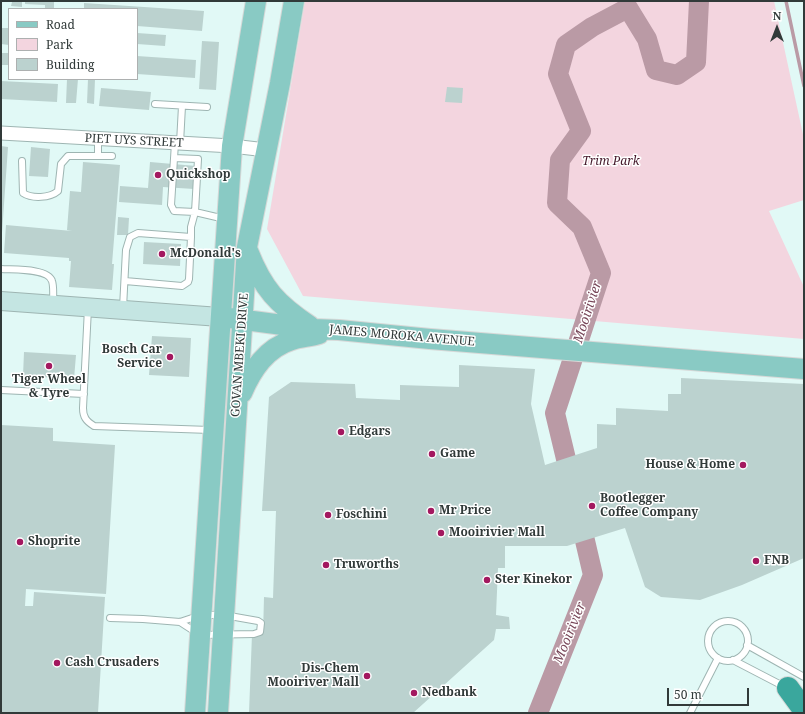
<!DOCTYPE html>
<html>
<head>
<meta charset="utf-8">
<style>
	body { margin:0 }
	#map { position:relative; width:805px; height:714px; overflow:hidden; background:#e1f9f6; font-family:"Noto Serif",serif }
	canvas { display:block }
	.frame { position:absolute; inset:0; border:2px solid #313a39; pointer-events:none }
	.legend { position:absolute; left:8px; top:8px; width:130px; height:72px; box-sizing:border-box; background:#fff; border:1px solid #adb0b0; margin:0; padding:5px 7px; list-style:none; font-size:12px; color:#313a39 }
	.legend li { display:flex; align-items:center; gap:8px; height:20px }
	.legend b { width:20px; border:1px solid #adb0b0 }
	.north { position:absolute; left:757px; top:8px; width:40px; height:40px; -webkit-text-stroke:3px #fff; paint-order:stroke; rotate:0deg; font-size:11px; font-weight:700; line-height:16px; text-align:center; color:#313a39 }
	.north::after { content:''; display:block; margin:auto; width:14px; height:18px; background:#313a39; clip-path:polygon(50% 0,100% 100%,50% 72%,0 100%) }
	.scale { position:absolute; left:667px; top:688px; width:82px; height:18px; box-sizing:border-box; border:2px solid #313a39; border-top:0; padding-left:5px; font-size:12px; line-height:14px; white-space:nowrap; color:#313a39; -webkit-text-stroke:3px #fff; paint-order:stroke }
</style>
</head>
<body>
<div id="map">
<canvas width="805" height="714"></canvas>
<div class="frame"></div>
<ul class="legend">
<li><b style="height:5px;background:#89cac4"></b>Road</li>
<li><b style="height:11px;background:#f3d5df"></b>Park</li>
<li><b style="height:11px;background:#bbd2cf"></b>Building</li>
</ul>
<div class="north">N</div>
<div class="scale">50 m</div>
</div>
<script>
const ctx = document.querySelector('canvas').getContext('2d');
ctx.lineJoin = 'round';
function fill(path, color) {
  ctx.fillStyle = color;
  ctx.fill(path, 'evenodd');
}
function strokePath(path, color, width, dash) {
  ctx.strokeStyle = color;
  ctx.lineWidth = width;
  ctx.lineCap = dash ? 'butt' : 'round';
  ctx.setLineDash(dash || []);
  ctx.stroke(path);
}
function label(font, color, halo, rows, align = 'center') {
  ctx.font = font + ' "Noto Serif",serif';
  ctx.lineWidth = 3;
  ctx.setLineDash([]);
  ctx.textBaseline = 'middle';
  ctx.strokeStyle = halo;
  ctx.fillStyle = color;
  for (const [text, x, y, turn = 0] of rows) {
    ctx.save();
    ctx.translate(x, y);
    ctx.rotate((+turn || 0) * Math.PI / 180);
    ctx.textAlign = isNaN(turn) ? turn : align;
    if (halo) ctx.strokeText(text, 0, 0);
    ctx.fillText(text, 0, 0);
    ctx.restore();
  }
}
fill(new Path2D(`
	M 305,1 L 774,1 L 804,139 L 804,200 L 769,211 L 804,287 L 804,339 L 303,296 L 267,229 Z`), '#f3d5df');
strokePath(new Path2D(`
	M 786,1 L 804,86`), '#ba9aa5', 3.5);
strokePath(new Path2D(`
	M 572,484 L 555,413 L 601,273 L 582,227 L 557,203 L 560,160 L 581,131 L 558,74 L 566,45 L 592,27 L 628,8 L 647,39 L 656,70 L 677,75 L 696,62 L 699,1
	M 538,713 L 593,575 L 579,515`), '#ba9aa5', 20);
fill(new Path2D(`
	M 7,1 L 22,1 L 22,7 L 11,6 L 12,2 L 7,2 Z
	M 25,1 L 54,1 L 54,9 L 45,9 L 45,5 L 25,4 Z
	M 84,3 L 204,11 L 202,31 L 137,26 L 137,9 L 84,9 Z
	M 1,28 L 9,28 L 9,45 L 1,44 Z
	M 137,33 L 166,35 L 165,46 L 137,44 Z
	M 202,41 L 219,42 L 216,90 L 199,89 Z
	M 1,53 L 9,53 L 9,65 L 1,65 Z
	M 137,56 L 196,60 L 195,78 L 137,74 Z
	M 67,79 L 78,79 L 76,103 L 66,103 Z
	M 88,79 L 95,79 L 94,104 L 87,103 Z
	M 1,81 L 58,84 L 57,102 L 1,99 Z
	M 447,87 L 463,88 L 462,103 L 445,102 Z
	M 101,88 L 151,92 L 149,110 L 99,106 Z
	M 1,146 L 8,147 L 2,233 L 1,233 Z
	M 31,147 L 50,149 L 48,177 L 29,176 Z
	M 83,162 L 120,165 L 112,264 L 114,264 L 112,290 L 69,287 L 71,261 L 69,261 L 69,258 L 4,253 L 6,225 L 72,231 L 67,230 L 70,191 L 81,192 Z
	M 150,162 L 196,166 L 194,189 L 163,187 L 162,205 L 119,202 L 120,186 L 148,188 Z
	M 118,217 L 129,218 L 128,235 L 117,235 Z
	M 144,242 L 181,244 L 180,266 L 143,264 Z
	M 152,336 L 191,338 L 189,377 L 149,375 Z
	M 24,352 L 76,355 L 74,379 L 23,376 Z
	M 459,365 L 535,369 L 531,404 L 545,465 L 597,448 L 597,424 L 616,425 L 616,408 L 668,411 L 668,394 L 681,394 L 681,378 L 804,384 L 804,558 L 742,585 L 700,600 L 661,597 L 645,587 L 625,528 L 567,546 L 505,546 L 505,568 L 498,568 L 496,615 L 509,617 L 510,629 L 496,629 L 494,640 L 413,713 L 249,713 L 252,634 L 263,635 L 264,597 L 273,598 L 276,511 L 262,511 L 269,397 L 291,382 L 355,384 L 356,398 L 400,400 L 400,385 L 459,387 Z
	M 1,425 L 53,428 L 53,441 L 115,445 L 106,594 L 26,589 L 25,606 L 33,606 L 34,592 L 105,597 L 98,713 L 1,713 Z`), '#bbd2cf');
const lane = new Path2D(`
	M 155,104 L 207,107
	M 175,143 L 171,205 L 174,211 L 195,212 L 191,227 L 191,237
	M 180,143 L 182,106
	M 98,156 L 98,138
	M 174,158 L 198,159 L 195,212 L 225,219
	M 22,161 L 23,193 C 32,199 50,198 58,191 L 61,164 L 68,156 L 112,156
	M 1,269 C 13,270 48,268 52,281 C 54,287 53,297 53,303
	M 88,308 L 83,408 C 83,417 86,421 94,426 L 210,430
	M 123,308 L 126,250 L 130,237 L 138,233 L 191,237 L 189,279 L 188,282 L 182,286 L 125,281
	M 1,390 L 84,394
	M 110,618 L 143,619 L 180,622 L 201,615 L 224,615 L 258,621 L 261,623 L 260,632 L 254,634 L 200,635 L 180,622
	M708 641a20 20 0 1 1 40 0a20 20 0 1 1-40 0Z
	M 747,645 L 804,677
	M 733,660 L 785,687
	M 690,713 L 718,658`);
const street = new Path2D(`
	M 1,133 L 232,146 L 266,150`);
const secondary = new Path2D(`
	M 1,301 L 220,317`);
const primary = new Path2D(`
	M 248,251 C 263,289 277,304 310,326
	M 230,318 L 313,329 L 339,330 L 430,339 L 804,369
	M 242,393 C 252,370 266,348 292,340 C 301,337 310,337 319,334
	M 195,713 L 232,146 L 256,1
	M 218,713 L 247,247 L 280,83 L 294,1`);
const highway = new Path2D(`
	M 788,688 L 804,710`);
strokePath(lane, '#9eb5b2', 8);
strokePath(street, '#9eb5b2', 15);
strokePath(secondary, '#9eb5b2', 20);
strokePath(primary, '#d6d8d7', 22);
strokePath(highway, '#d6d8d7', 24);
strokePath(lane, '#fff', 6);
strokePath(street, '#fff', 13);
strokePath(secondary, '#c4e5e2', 18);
strokePath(primary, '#89cac4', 20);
strokePath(highway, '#3aa79d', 22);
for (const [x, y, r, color] of [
	[158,175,4,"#a3185f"],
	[162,254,4,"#a3185f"],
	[170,357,4,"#a3185f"],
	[49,366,4,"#a3185f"],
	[341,432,4,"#a3185f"],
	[432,454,4,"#a3185f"],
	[743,465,4,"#a3185f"],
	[592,506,4,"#a3185f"],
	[431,511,4,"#a3185f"],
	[328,515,4,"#a3185f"],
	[441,533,4,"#a3185f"],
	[20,542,4,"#a3185f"],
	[756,561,4,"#a3185f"],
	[326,565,4,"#a3185f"],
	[487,580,4,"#a3185f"],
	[57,663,4,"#a3185f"],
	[367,676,4,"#a3185f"],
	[414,693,4,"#a3185f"]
]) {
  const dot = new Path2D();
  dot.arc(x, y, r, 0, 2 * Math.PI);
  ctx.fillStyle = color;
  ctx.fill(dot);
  strokePath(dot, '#fff', 1.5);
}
label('12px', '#313a39', '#fff', [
	["PIET UYS STREET",134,141,3],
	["JAMES MOROKA AVENUE",402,336,5],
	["GOVAN MBEKI DRIVE",240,355,-86]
]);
label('italic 12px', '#44182a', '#fff', [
	["Trim Park",611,162]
]);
label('bold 12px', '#313a39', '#fff', [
	["Quickshop",166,175],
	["McDonald's",170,254],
	["Bosch Car",162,350,"right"],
	["Service",162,364,"right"],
	["Tiger Wheel",49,380,"center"],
	["& Tyre",49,394,"center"],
	["Edgars",349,432],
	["Game",440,454],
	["House & Home",735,465,"right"],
	["Bootlegger",600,499],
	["Coffee Company",600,513],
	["Mr Price",439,511],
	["Foschini",336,515],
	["Mooirivier Mall",449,533],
	["Shoprite",28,542],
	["FNB",764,561],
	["Truworths",334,565],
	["Ster Kinekor",495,580],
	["Cash Crusaders",65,663],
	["Dis-Chem",359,669,"right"],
	["Mooiriver Mall",359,683,"right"],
	["Nedbank",422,693]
], 'left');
label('italic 13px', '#774658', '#fff', [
	["Mooirivier",588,312,-72],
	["Mooirivier",570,633,-68]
]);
</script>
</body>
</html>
